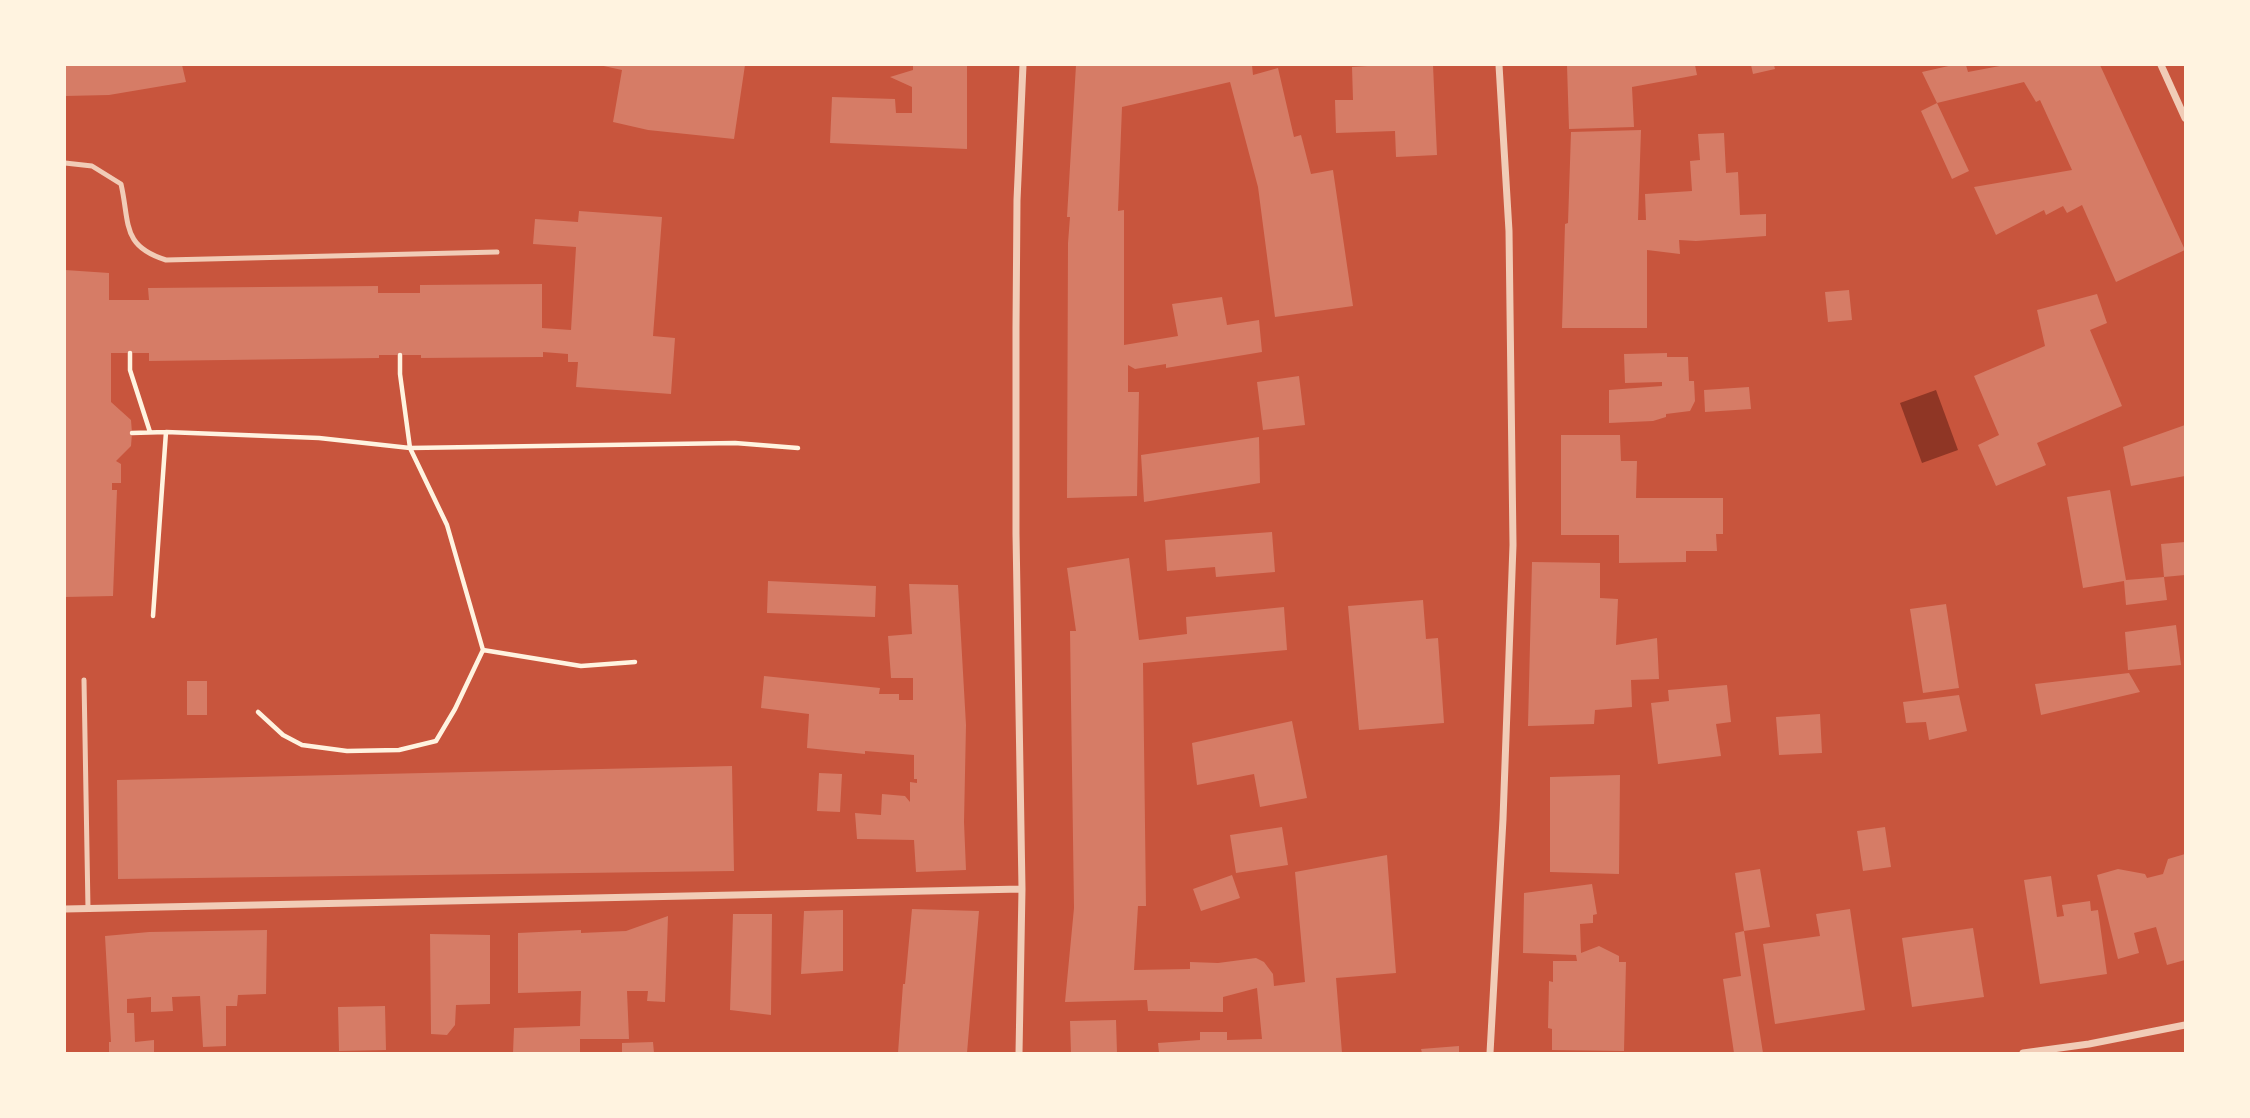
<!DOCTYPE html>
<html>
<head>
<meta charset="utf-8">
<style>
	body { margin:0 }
	#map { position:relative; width:2250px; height:1118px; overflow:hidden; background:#c8553d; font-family:Mulish,sans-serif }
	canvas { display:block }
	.frame { position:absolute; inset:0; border:66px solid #fff3e0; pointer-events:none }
</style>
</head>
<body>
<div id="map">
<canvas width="2250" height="1118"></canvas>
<div class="frame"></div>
</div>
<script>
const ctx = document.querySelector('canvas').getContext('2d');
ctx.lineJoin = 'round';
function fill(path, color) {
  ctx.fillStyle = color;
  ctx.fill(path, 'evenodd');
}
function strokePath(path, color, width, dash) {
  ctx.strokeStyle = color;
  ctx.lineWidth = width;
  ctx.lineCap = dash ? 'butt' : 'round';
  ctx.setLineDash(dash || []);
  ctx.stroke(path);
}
fill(new Path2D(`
	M 1936,390 L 1958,450 L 1922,463 L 1900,403 Z`), '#8f3625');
fill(new Path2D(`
	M 65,65 L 182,65 L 186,82 L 109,95 L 65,96 Z
	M 599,65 L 745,65 L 734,139 L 648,130 L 613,122 L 622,70 Z
	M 913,65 L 967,65 L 967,149 L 830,143 L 832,97 L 895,99 L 896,113 L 912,113 L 912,87 L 890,77 L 913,70 Z
	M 1076,65 L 1252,65 L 1253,75 L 1278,68 L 1294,137 L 1301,135 L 1311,174 L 1333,170 L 1353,306 L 1275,317 L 1258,187 L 1230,82 L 1122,107 L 1118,211 L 1124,210 L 1124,345 L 1178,336 L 1172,304 L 1222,297 L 1227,325 L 1259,320 L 1262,352 L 1166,368 L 1166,364 L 1135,369 L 1128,365 L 1128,392 L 1139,392 L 1137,496 L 1067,498 L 1068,243 L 1070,217 L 1067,217 Z
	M 1383,65 L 1433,65 L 1437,155 L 1396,157 L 1395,131 L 1336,133 L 1335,100 L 1353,100 L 1352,67 Z
	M 1567,65 L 1695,65 L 1697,75 L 1632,87 L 1634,127 L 1569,129 Z
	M 1751,65 L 1774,65 L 1775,69 L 1753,74 Z
	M 1953,65 L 1966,65 L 1968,72 L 2005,65 L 2100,65 L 2185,250 L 2116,282 L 2082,205 L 2067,213 L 2063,206 L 2046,215 L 2044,210 L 1996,235 L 1974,187 L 2072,170 L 2040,100 L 2036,102 L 2024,82 L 1937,103 L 1922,72 Z
	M 1937,103 L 1969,171 L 1952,179 L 1921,111 Z
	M 1641,130 L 1638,220 L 1646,220 L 1645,194 L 1692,191 L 1690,161 L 1700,160 L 1698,134 L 1724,133 L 1726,173 L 1738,172 L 1740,215 L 1766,214 L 1766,236 L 1696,241 L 1679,240 L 1680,254 L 1647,250 L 1647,328 L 1562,328 L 1565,224 L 1568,223 L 1571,132 Z
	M 579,211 L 662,217 L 653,336 L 675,338 L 671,394 L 576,387 L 578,362 L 568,362 L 568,354 L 543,352 L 543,357 L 421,358 L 421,355 L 379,355 L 379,358 L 149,361 L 149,353 L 111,353 L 111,402 L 131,420 L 132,433 L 131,446 L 116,461 L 121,464 L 121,483 L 112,483 L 112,490 L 117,490 L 113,596 L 65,597 L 65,270 L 109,273 L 109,300 L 149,300 L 148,288 L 378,286 L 378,293 L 420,293 L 420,285 L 542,284 L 542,328 L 571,330 L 576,247 L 533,244 L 535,219 L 578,222 Z
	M 1849,290 L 1852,320 L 1828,322 L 1825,292 Z
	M 2097,294 L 2107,323 L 2090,330 L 2122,406 L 2037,443 L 2046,465 L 1996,486 L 1978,445 L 1999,435 L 1974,376 L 2045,346 L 2037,310 Z
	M 1667,353 L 1667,357 L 1688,357 L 1689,381 L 1694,381 L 1695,401 L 1690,411 L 1666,414 L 1666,417 L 1653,421 L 1609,423 L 1609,390 L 1662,386 L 1662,382 L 1625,383 L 1624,354 Z
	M 1299,376 L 1305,425 L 1263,430 L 1257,382 Z
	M 1749,387 L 1751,409 L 1705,412 L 1704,390 Z
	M 2185,425 L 2185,476 L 2131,486 L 2123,447 Z
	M 1561,435 L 1620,435 L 1621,461 L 1637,461 L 1636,498 L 1723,498 L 1723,534 L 1716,534 L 1717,551 L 1686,551 L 1686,562 L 1619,563 L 1619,535 L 1561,535 Z
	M 1259,437 L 1260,483 L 1144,502 L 1141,455 Z
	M 2110,490 L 2126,580 L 2164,577 L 2167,600 L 2126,605 L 2124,581 L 2083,588 L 2067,497 Z
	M 1272,532 L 1275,572 L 1216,577 L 1215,567 L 1167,571 L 1165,540 Z
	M 2185,542 L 2185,575 L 2164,577 L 2161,544 Z
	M 1129,558 L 1139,640 L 1187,634 L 1186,617 L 1284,607 L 1287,650 L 1143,663 L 1146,906 L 1138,906 L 1134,970 L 1190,969 L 1190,962 L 1218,963 L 1256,958 L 1264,962 L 1273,974 L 1274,986 L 1305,982 L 1295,872 L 1387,855 L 1396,973 L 1336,978 L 1342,1053 L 1159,1053 L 1158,1043 L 1200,1040 L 1200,1032 L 1227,1032 L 1227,1040 L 1262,1039 L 1257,988 L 1223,997 L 1223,1012 L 1148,1011 L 1147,1000 L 1065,1002 L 1074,908 L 1070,631 L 1076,631 L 1067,568 Z
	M 1532,562 L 1600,563 L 1600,598 L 1618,599 L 1616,645 L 1657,638 L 1659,679 L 1631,680 L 1632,707 L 1595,710 L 1594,724 L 1528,726 Z
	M 768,581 L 876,586 L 875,617 L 767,613 Z
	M 909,584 L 958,585 L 966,725 L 964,822 L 966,870 L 916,872 L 914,840 L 857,839 L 855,813 L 881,815 L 882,794 L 905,796 L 910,802 L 910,782 L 917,783 L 917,779 L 914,779 L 914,755 L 865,751 L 865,754 L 807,748 L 809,714 L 761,708 L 764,676 L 880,688 L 879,694 L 899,694 L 899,700 L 913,700 L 913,678 L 891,678 L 888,636 L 912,634 Z
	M 1423,600 L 1426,639 L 1438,638 L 1444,723 L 1359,730 L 1348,606 Z
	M 1946,604 L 1959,688 L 1923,693 L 1910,609 Z
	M 2176,625 L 2181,665 L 2128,670 L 2125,632 Z
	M 2129,673 L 2140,692 L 2041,715 L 2035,684 Z
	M 187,681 L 207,681 L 207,715 L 187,715 Z
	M 1727,685 L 1731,722 L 1716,724 L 1721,756 L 1658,764 L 1651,703 L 1669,701 L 1668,690 Z
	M 1959,695 L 1967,731 L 1929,740 L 1926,722 L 1906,723 L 1903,702 Z
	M 1820,714 L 1822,753 L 1779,755 L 1776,717 Z
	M 1292,721 L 1307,798 L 1260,807 L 1254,774 L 1197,785 L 1192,743 Z
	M 732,766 L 734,871 L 118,879 L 117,780 Z
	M 819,773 L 842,774 L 840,812 L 817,811 Z
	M 1620,775 L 1619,874 L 1550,872 L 1550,777 Z
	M 1282,827 L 1288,865 L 1236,873 L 1230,835 Z
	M 1885,827 L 1891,867 L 1863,871 L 1857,831 Z
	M 2185,854 L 2185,960 L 2167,965 L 2156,927 L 2134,933 L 2139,953 L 2118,959 L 2097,875 L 2118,869 L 2145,874 L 2147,878 L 2163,874 L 2168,859 Z
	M 1760,869 L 1770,927 L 1744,931 L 1735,873 Z
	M 1232,875 L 1240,898 L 1201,911 L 1193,889 Z
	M 2051,876 L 2057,917 L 2064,916 L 2062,905 L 2090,901 L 2091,911 L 2098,910 L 2107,974 L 2040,984 L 2024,880 Z
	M 1592,884 L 1597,914 L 1593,915 L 1593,923 L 1580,924 L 1581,953 L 1599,946 L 1619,956 L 1619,962 L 1626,962 L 1624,1051 L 1552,1050 L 1552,1029 L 1548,1028 L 1549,981 L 1553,982 L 1553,961 L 1577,961 L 1576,955 L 1523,953 L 1524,893 Z
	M 912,909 L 979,911 L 967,1053 L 898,1053 L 903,984 L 905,984 Z
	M 1850,909 L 1865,1010 L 1775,1024 L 1763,944 L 1820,936 L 1816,914 Z
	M 843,910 L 843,971 L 801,974 L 804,911 Z
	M 733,914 L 772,914 L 771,1015 L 730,1010 Z
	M 668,916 L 665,1002 L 647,1001 L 648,991 L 627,991 L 629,1039 L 580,1039 L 580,1053 L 513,1053 L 514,1028 L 580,1026 L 581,991 L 518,993 L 518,933 L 581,930 L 581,933 L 626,931 Z
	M 1973,928 L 1984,997 L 1912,1007 L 1902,938 Z
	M 267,930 L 266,994 L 238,995 L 237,1006 L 226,1006 L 226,1046 L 203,1047 L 200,996 L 172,997 L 173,1011 L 151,1012 L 151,997 L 127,999 L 127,1013 L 134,1013 L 135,1042 L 154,1040 L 154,1053 L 109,1053 L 109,1042 L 111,1042 L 105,936 L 149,932 Z
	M 1744,931 L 1763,1053 L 1734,1053 L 1723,979 L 1741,976 L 1735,933 Z
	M 430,934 L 490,935 L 490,1004 L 456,1005 L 455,1025 L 447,1035 L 431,1034 Z
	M 385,1006 L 386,1050 L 339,1051 L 338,1007 Z
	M 1116,1020 L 1117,1053 L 1071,1053 L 1070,1021 Z
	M 653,1042 L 654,1053 L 622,1053 L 622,1043 Z
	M 1459,1046 L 1459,1053 L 1422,1053 L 1421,1049 Z`), '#d67c66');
strokePath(new Path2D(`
	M 130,353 L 130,370 L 150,432
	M 400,355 L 400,374 L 410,448 L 735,443 L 798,448
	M 132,433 L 166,432
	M 153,616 L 166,432 L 319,438 L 410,448 L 447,525 L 483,650 L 581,666 L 635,662
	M 258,712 L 283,735 L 302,745 L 347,751 L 399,750 L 436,741 L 455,709 L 483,650`), '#fff3e0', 4.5);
strokePath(new Path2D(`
	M 65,163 L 92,166 L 121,184 C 130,223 121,246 166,260 L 497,252
	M 84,680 L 88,909`), '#f1ccb7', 5);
strokePath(new Path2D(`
	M 2161,65 L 2185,118
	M 65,909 L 1022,889
	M 1019,1053 L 1022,889 L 1016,534 L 1016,327 L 1017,200 L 1023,65
	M 1490,1053 L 1503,819 L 1513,545 L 1509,231 L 1499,65
	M 2023,1053 L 2089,1044 L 2185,1025`), '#f1ccb7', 7);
</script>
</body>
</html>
